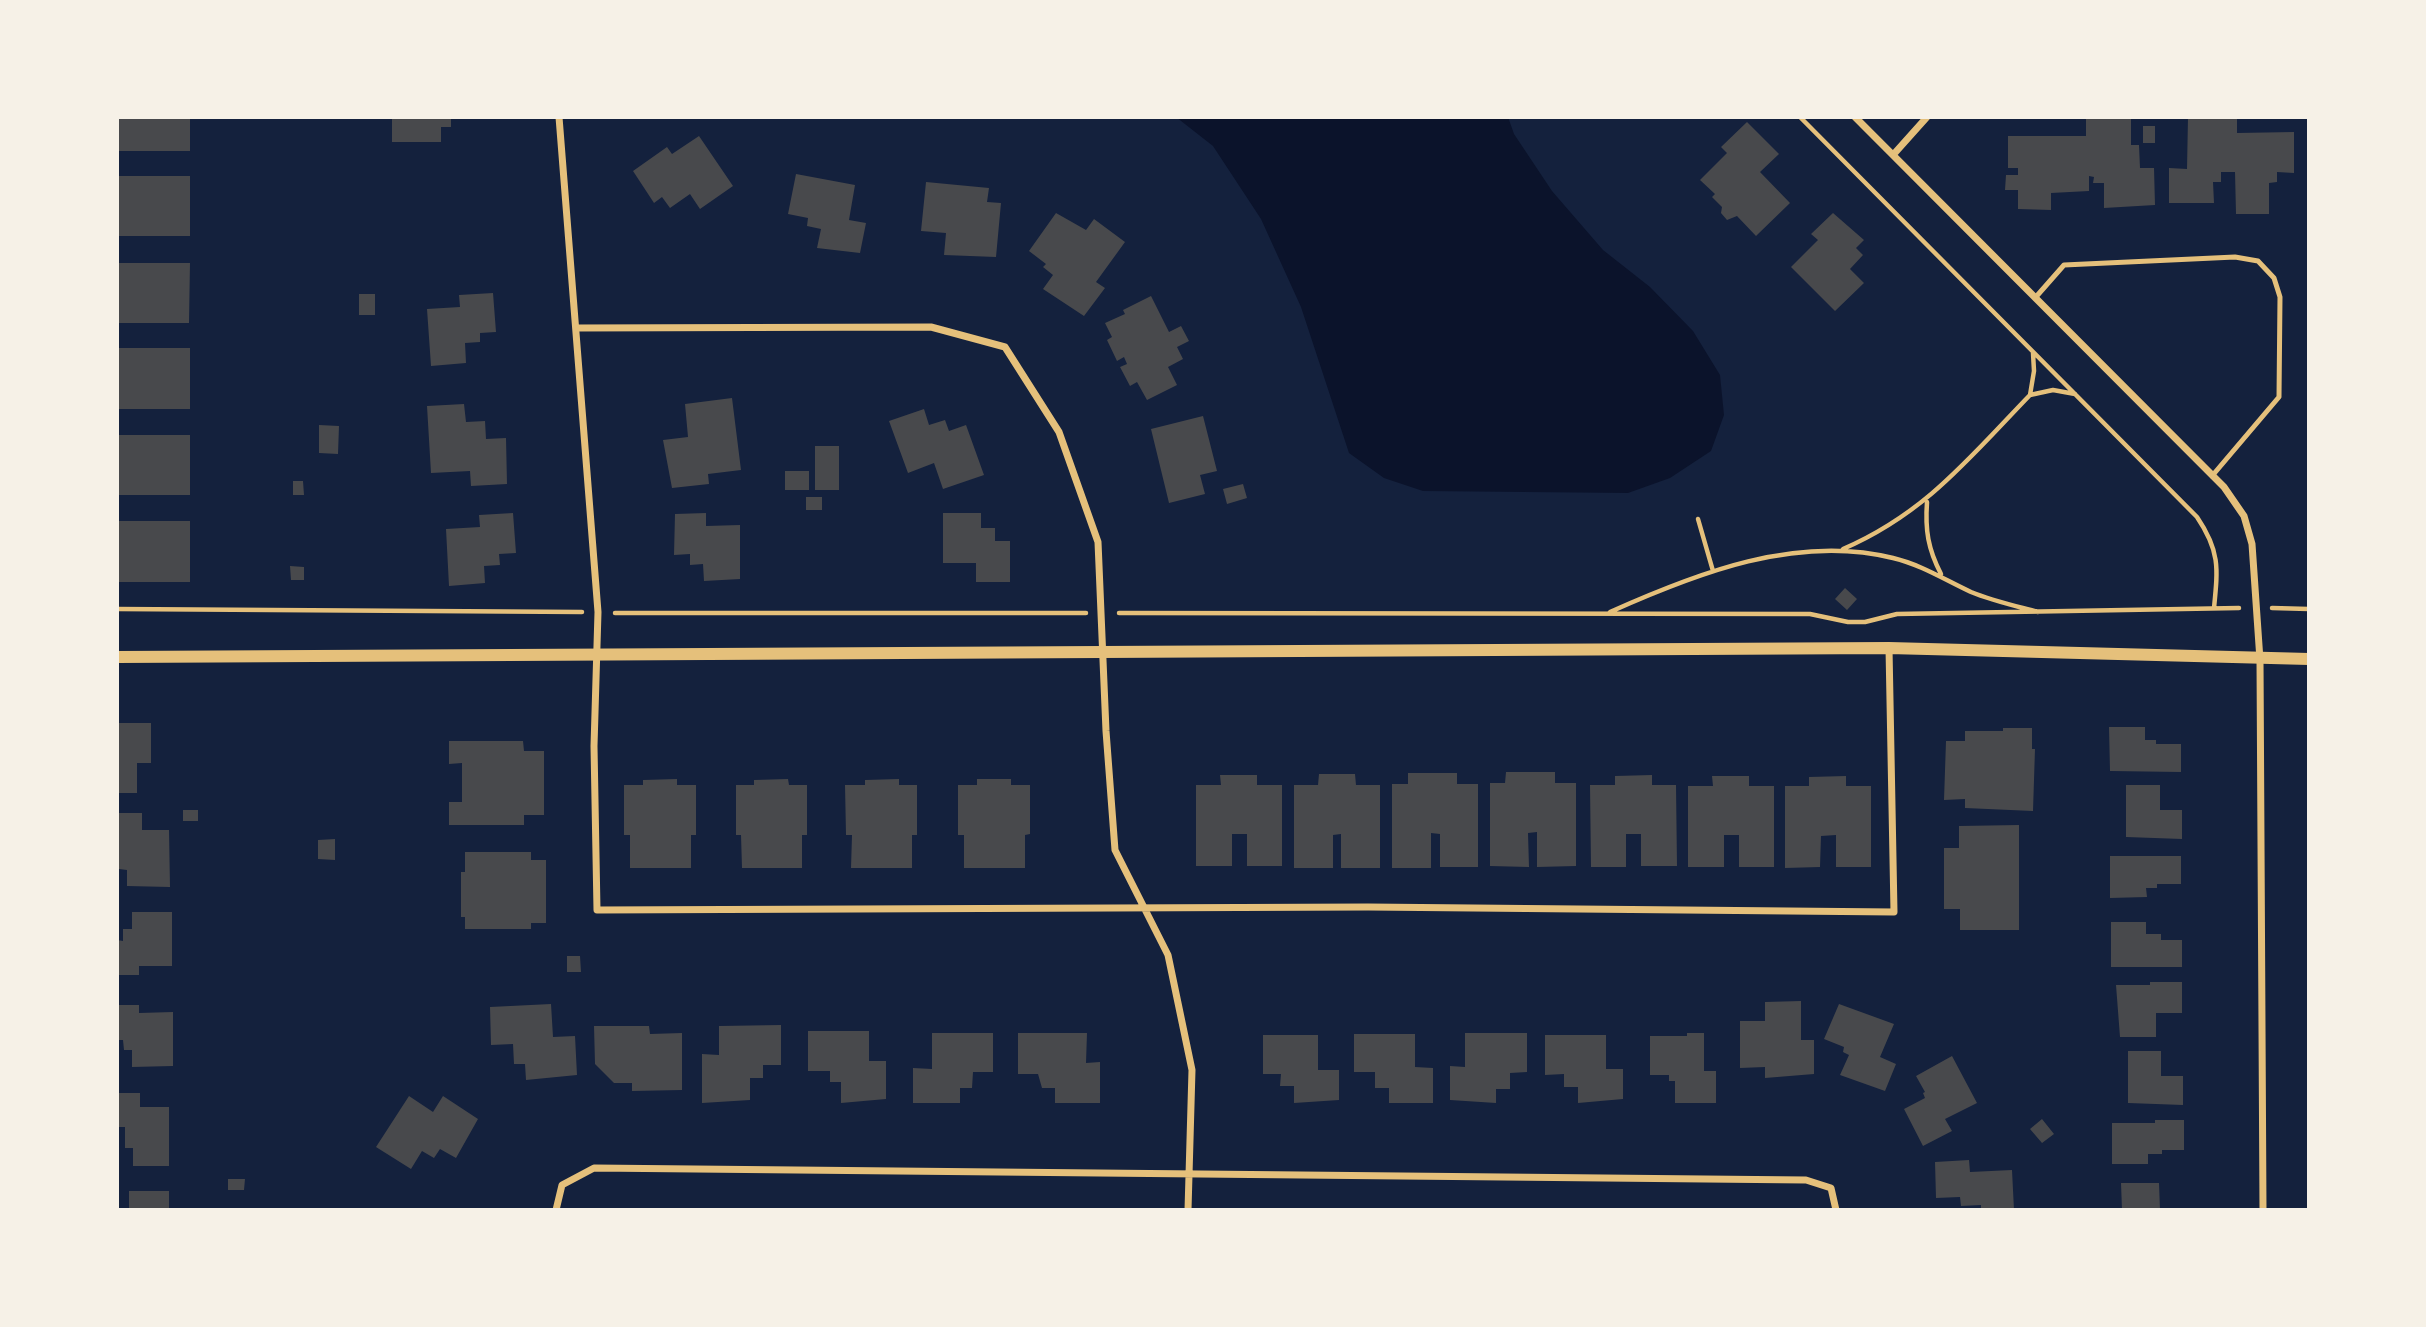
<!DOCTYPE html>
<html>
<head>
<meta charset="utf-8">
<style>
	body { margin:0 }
	#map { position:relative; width:2426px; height:1327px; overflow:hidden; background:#14213d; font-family:Helvetica,sans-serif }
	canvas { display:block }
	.frame { position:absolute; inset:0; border:119px solid #f6f1e7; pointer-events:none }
</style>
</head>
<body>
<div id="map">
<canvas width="2426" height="1327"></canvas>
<div class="frame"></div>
</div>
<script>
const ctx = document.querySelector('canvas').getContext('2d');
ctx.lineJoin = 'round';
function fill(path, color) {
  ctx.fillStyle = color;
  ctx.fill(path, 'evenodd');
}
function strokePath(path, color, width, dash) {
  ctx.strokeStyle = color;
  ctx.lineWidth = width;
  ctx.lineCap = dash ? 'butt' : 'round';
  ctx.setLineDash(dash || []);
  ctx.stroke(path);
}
fill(new Path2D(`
	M 1176,117 L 1508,117 L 1514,134 L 1552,191 L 1603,250 L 1650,287 L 1693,331 L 1720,375 L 1724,415 L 1711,451 L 1670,478 L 1628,493 L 1423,491 L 1384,478 L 1349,453 L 1301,307 L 1261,219 L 1213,146 Z`), '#0b132b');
fill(new Path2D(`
	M 117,117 L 190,117 L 190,151 L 117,151 Z
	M 392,117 L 451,117 L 451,127 L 441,127 L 441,142 L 392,142 Z
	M 2086,117 L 2131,117 L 2131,145 L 2139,145 L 2140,168 L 2154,168 L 2155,205 L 2104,208 L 2104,183 L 2093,183 L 2094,177 L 2089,176 L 2089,191 L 2051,193 L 2051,210 L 2018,209 L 2018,190 L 2005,190 L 2006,175 L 2018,175 L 2018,168 L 2008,168 L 2008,136 L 2086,136 Z
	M 2188,117 L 2237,117 L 2237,133 L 2294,132 L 2294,173 L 2277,172 L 2277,182 L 2269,183 L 2269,214 L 2236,214 L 2235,172 L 2221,172 L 2221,182 L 2213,182 L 2214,203 L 2169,203 L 2169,168 L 2187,169 Z
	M 1747,122 L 1779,154 L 1760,172 L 1790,203 L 1756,236 L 1737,216 L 1727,220 L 1721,213 L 1722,207 L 1712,197 L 1715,194 L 1700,180 L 1727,153 L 1721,147 Z
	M 2143,126 L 2155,126 L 2155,143 L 2143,143 Z
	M 699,136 L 733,186 L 700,209 L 690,194 L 670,208 L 662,197 L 654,203 L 633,171 L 667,147 L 672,154 Z
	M 796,174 L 855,185 L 849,220 L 866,223 L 860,253 L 817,248 L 821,229 L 807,226 L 808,218 L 788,214 Z
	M 117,176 L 190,176 L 190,236 L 117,236 Z
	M 926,182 L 989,188 L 987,202 L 1001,203 L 996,257 L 944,255 L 946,233 L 921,231 Z
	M 1056,213 L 1086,230 L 1094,219 L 1125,242 L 1096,282 L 1105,288 L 1084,316 L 1043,289 L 1053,275 L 1043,267 L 1046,264 L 1029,251 Z
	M 1833,213 L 1864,240 L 1856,248 L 1863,255 L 1850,269 L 1864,283 L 1835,311 L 1791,267 L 1818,240 L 1811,234 Z
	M 117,263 L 190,263 L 189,323 L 117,323 Z
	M 493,293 L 496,332 L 480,333 L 480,342 L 465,343 L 466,363 L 431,366 L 427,309 L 460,307 L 459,295 Z
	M 359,294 L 375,294 L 375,315 L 359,315 Z
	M 1151,296 L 1169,332 L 1181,326 L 1189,341 L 1177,347 L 1183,359 L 1168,367 L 1177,385 L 1147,400 L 1137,382 L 1130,386 L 1120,367 L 1127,364 L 1124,357 L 1117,361 L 1107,340 L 1112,337 L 1105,323 L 1125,314 L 1123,310 Z
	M 117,348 L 190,348 L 190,409 L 117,409 Z
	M 732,398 L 741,470 L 708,474 L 709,484 L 672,488 L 663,440 L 688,437 L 685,404 Z
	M 464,404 L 466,422 L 485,421 L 486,439 L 506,438 L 507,484 L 471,486 L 470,471 L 431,473 L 427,406 Z
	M 924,409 L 929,425 L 945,420 L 949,431 L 966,425 L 984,475 L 943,489 L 934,463 L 908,473 L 889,421 Z
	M 1203,416 L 1217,471 L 1200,475 L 1205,494 L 1169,503 L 1151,429 Z
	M 319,425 L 339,426 L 338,454 L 319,453 Z
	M 117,435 L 190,435 L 190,495 L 117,495 Z
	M 815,446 L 839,446 L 839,490 L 815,490 Z
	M 785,471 L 809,471 L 809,490 L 785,490 Z
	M 293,481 L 303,481 L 304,495 L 293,495 Z
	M 1243,484 L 1247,498 L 1227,504 L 1223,489 Z
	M 806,497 L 822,497 L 822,510 L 806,510 Z
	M 513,513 L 516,553 L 499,554 L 500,565 L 484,566 L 485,583 L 449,586 L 446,529 L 480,527 L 479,515 Z
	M 706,513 L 706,526 L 740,525 L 740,579 L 704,581 L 703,564 L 690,565 L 690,554 L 674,555 L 675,514 Z
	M 943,513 L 981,513 L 981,528 L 995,528 L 995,541 L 1010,541 L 1010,582 L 976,582 L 976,563 L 943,563 Z
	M 117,521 L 190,521 L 190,582 L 117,582 Z
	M 290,566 L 304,567 L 304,580 L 291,580 Z
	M 1845,588 L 1857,599 L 1847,610 L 1835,599 Z
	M 117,723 L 151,723 L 151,763 L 137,763 L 137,793 L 117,793 Z
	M 2109,727 L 2145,727 L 2145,740 L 2156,740 L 2156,744 L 2181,744 L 2181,772 L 2110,771 Z
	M 2003,728 L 2032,728 L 2032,749 L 2035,749 L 2033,811 L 1965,808 L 1965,799 L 1944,800 L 1946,741 L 1965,741 L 1965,731 L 2003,731 Z
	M 449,741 L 523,741 L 524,751 L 544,751 L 544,815 L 524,815 L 524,825 L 449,825 L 449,802 L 462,802 L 462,763 L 449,764 Z
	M 1506,772 L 1555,772 L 1555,783 L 1576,783 L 1576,866 L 1537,867 L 1537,832 L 1528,833 L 1529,867 L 1490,866 L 1490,783 L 1505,783 Z
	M 1408,773 L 1457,773 L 1457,784 L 1478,784 L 1478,867 L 1440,867 L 1440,834 L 1431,833 L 1431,868 L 1392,868 L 1392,784 L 1408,784 Z
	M 1319,774 L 1355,774 L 1356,785 L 1380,785 L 1380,868 L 1341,868 L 1341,834 L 1333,835 L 1333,868 L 1294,868 L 1294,785 L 1318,785 Z
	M 1220,775 L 1257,775 L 1257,785 L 1282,785 L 1282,866 L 1247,866 L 1247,834 L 1232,834 L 1232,866 L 1196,866 L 1196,785 L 1221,785 Z
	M 1652,775 L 1652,785 L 1676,785 L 1677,866 L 1641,866 L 1641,834 L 1626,834 L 1626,867 L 1591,867 L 1590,785 L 1615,785 L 1615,776 Z
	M 1712,776 L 1749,776 L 1749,786 L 1774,786 L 1774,867 L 1739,867 L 1739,835 L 1724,835 L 1724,867 L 1688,867 L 1688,786 L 1713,786 Z
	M 1846,776 L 1846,786 L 1871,786 L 1871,867 L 1836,867 L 1836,835 L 1821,836 L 1820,867 L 1785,868 L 1785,786 L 1809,786 L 1809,777 Z
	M 677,779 L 677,785 L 696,785 L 696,835 L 691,835 L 691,868 L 630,868 L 630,835 L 624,835 L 624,785 L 643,785 L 643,780 Z
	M 788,779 L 789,785 L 807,785 L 807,835 L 802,835 L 802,868 L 742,868 L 741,835 L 736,835 L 736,785 L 754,785 L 754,780 Z
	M 899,779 L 899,785 L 917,785 L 917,835 L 912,835 L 912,868 L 851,868 L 852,835 L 846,835 L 845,785 L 865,785 L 865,780 Z
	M 977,779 L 1011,779 L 1011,785 L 1030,785 L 1030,834 L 1025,835 L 1025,868 L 964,868 L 964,835 L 958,835 L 958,785 L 977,785 Z
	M 2126,785 L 2160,785 L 2160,810 L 2182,810 L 2182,839 L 2126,837 Z
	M 183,810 L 198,810 L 198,821 L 183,821 Z
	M 117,813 L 142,813 L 142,830 L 169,830 L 170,887 L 127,886 L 127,870 L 119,869 L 117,857 Z
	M 2019,825 L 2019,930 L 1960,930 L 1960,909 L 1944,909 L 1944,848 L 1959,848 L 1959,826 Z
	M 335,839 L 335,860 L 318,859 L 318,840 Z
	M 465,852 L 531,852 L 531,860 L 546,860 L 546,923 L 531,923 L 531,929 L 465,929 L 465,917 L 461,917 L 461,872 L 465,872 Z
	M 2110,856 L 2181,856 L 2181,884 L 2157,884 L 2157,888 L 2146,888 L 2147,897 L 2110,898 Z
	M 132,912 L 172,912 L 172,966 L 139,966 L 139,975 L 117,975 L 117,940 L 123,941 L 123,929 L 132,929 Z
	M 2111,922 L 2146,922 L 2146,934 L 2161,934 L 2161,940 L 2182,940 L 2182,967 L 2111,967 Z
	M 567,956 L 580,956 L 581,972 L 567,972 Z
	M 2150,982 L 2182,982 L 2182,1013 L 2156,1013 L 2156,1037 L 2120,1037 L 2116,985 L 2150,985 Z
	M 1801,1001 L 1801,1040 L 1814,1040 L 1814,1074 L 1765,1078 L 1765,1067 L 1740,1068 L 1740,1021 L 1765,1021 L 1765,1002 Z
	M 551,1004 L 553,1037 L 575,1036 L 577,1075 L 526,1080 L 525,1064 L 514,1064 L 513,1044 L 491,1045 L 490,1007 Z
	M 1839,1004 L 1894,1024 L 1880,1057 L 1896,1064 L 1885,1091 L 1840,1075 L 1849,1055 L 1843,1052 L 1844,1047 L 1824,1039 Z
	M 117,1005 L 139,1005 L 139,1013 L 173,1012 L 173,1066 L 132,1067 L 132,1050 L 124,1050 L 123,1040 L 117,1040 Z
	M 781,1025 L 781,1065 L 763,1065 L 763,1078 L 750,1078 L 750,1100 L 702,1103 L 702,1054 L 719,1055 L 719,1026 Z
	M 594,1026 L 649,1026 L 650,1034 L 682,1033 L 682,1090 L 632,1091 L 632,1083 L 614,1083 L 595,1064 Z
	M 808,1031 L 869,1031 L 869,1061 L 886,1061 L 886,1099 L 841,1103 L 841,1082 L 830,1082 L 830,1071 L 808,1071 Z
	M 932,1033 L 993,1033 L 993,1072 L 973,1072 L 972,1088 L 960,1088 L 960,1103 L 913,1103 L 913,1068 L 932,1069 Z
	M 1018,1033 L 1087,1033 L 1086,1063 L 1100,1062 L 1100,1103 L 1055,1103 L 1055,1088 L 1042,1088 L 1038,1074 L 1018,1074 Z
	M 1465,1033 L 1527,1033 L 1527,1072 L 1510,1073 L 1510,1089 L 1496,1089 L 1496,1103 L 1450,1100 L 1450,1066 L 1465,1067 Z
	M 1687,1033 L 1704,1033 L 1704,1071 L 1716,1071 L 1716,1103 L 1675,1103 L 1675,1081 L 1669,1081 L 1669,1075 L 1650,1075 L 1650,1036 L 1687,1036 Z
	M 1354,1034 L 1415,1034 L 1415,1067 L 1433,1068 L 1433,1103 L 1389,1103 L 1389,1088 L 1375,1088 L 1375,1072 L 1354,1072 Z
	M 1263,1035 L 1318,1035 L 1318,1070 L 1339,1070 L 1339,1100 L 1294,1103 L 1294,1086 L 1280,1086 L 1281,1074 L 1263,1074 Z
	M 1545,1035 L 1606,1035 L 1606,1069 L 1623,1069 L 1623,1099 L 1578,1103 L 1578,1087 L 1564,1087 L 1564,1074 L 1545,1075 Z
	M 2128,1051 L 2161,1051 L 2161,1076 L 2183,1076 L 2183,1105 L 2128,1103 Z
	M 1952,1056 L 1977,1103 L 1945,1119 L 1952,1131 L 1923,1146 L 1904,1109 L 1925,1098 L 1923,1093 L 1925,1092 L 1916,1076 Z
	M 117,1093 L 140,1093 L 140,1107 L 169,1107 L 169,1166 L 133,1166 L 133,1148 L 125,1148 L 125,1127 L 117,1127 Z
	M 409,1096 L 433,1112 L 443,1096 L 478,1119 L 456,1158 L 440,1149 L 434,1158 L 422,1151 L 411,1169 L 376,1147 Z
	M 2042,1119 L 2054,1134 L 2042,1143 L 2030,1129 Z
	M 2155,1120 L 2184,1120 L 2184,1150 L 2162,1150 L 2162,1154 L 2148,1154 L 2148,1164 L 2112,1164 L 2112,1123 L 2155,1123 Z
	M 1969,1160 L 1970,1172 L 2012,1170 L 2014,1210 L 1981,1210 L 1981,1205 L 1961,1206 L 1960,1197 L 1936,1198 L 1935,1162 Z
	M 228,1179 L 245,1179 L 244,1190 L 228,1190 Z
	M 2121,1183 L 2159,1183 L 2160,1210 L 2122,1210 Z
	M 129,1191 L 169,1191 L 169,1210 L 129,1210 Z`), '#48494c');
strokePath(new Path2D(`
	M 1800,117 L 2197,517 C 2220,551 2218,568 2214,608
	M 2033,353 L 2034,371 L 2030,395 L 2053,390 L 2075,394
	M 1927,502 C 1925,530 1928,549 1941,574
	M 1698,519 L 1713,571
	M 1843,549 C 1926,513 1969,458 2030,395
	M 2272,608 L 2309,609
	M 117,609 L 582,612
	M 1610,612 C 1697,573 1797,534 1893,558 C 1922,565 1945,580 1971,592 C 1993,601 2016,606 2038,612
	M 615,613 L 1086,613
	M 1119,613 L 1810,614 L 1848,622 L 1865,622 L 1897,614 L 2239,608`), '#e5c07b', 4.5);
strokePath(new Path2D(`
	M 2035,298 L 2064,265 L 2235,257 L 2258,261 L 2274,278 L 2280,297 L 2279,397 L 2212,476`), '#e5c07b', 5);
strokePath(new Path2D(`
	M 559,117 L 598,612 L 594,746 L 597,910 L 1368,907 L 1894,912 L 1889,648
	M 1855,117 L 2224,487 L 2244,516 L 2252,544 L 2260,660 L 2263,1210
	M 1893,155 L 1927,117
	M 576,328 L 931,327 L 1005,347 L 1059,432 L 1098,542 L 1106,731 L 1115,850 L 1168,955 L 1192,1070 L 1188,1210
	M 556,1210 L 562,1185 L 594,1168 L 1806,1180 L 1831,1188 L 1836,1210`), '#e5c07b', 7);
strokePath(new Path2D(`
	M 117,657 L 1889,648 L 2309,659`), '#e5c07b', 12);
</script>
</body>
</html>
